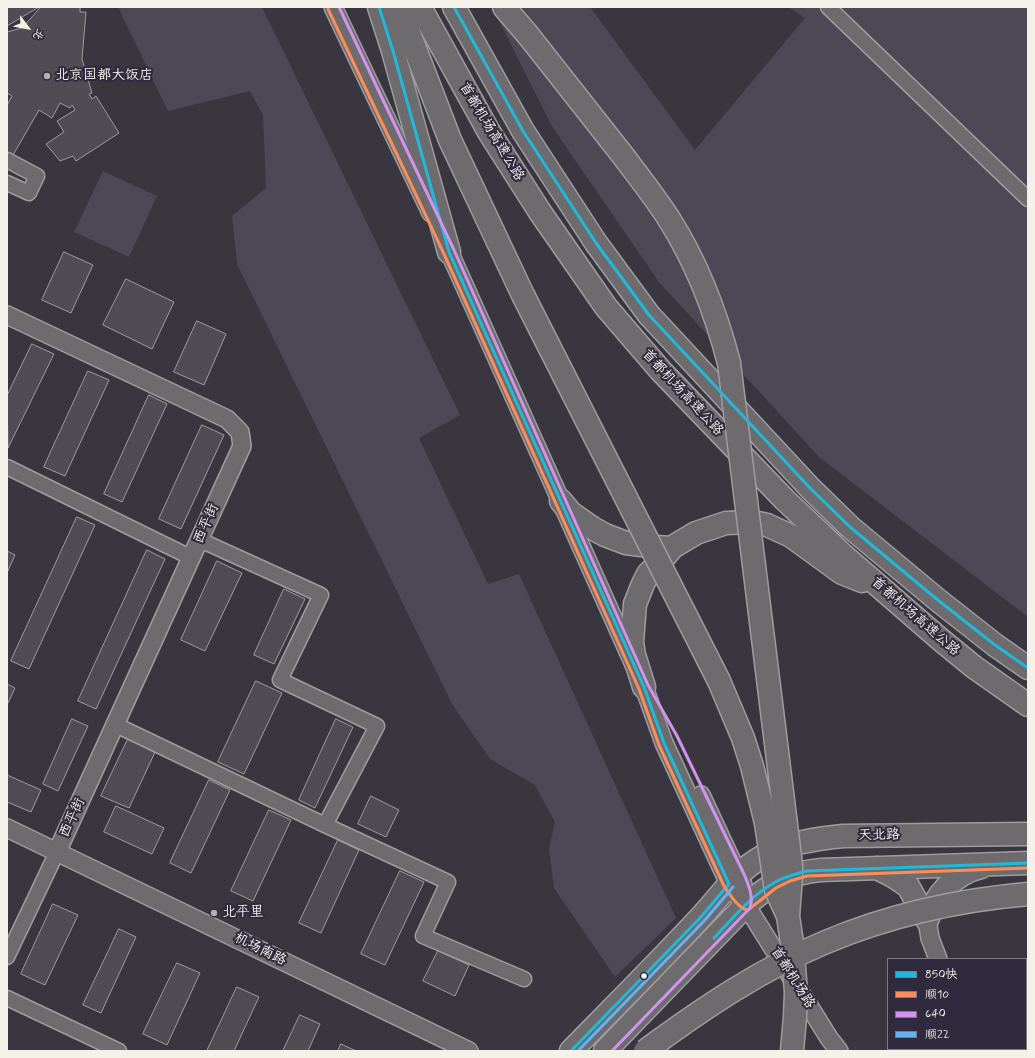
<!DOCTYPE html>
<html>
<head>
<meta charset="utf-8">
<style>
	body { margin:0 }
	#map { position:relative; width:1035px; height:1058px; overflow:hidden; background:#393640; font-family:Mynerve,"LXGW WenKai TC",sans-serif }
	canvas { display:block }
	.frame { position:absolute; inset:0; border:8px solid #f4f1e8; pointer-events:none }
	.legend { position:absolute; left:887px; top:958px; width:140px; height:92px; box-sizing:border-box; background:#2f2a3d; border:1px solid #7e7a81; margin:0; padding:5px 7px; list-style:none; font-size:12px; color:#f4f1e8 }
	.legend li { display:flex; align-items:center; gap:8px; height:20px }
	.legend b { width:20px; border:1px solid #7e7a81 }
	.north { position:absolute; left:8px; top:8px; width:40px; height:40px; -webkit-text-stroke:3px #2f2a3d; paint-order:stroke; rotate:122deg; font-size:11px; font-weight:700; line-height:16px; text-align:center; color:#f4f1e8 }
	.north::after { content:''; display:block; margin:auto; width:14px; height:18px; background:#f4f1e8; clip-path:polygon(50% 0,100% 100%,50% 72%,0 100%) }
</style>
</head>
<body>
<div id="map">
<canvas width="1035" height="1058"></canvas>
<div class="frame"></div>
<ul class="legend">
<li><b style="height:5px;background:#20b9da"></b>850快</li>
<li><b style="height:5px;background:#fa8e5a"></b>顺10</li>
<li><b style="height:5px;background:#d193ec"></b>640</li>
<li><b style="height:5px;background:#66b1f2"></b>顺22</li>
</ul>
<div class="north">北</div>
</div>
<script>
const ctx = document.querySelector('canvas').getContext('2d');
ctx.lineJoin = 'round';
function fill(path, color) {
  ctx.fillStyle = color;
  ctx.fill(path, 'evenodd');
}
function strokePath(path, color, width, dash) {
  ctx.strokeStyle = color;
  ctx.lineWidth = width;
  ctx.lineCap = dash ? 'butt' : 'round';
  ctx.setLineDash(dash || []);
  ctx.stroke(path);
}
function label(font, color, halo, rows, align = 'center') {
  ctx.font = font + ' Mynerve,"LXGW WenKai TC",sans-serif';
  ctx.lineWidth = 4;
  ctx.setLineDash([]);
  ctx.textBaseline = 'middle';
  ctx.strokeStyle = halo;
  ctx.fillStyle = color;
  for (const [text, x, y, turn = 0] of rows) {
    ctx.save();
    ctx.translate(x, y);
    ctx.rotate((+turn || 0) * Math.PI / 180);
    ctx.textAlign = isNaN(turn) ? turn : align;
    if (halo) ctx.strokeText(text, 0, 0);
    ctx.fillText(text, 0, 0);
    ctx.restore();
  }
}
fill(new Path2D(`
	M 118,7 L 262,7 L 460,415 L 419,438 L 488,584 L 519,574 L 676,918 L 615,977 L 554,888 L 549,849 L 555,822 L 535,785 L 490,759 L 452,704 L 237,264 L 232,216 L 266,188 L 263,115 L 250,91 L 168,111 Z
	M 492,7 L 590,7 L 695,150 L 805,18 L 788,7 L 1028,7 L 1028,617 L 819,457 L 659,282 L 553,128 Z
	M 103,171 L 157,196 L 129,257 L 74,232 Z`), '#4d4856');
const building = new Path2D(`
	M 7,7 L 39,7 L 7,26 Z
	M 41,7 L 83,7 L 80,8 L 80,12 L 86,12 L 82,59 L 92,93 L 89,94 L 92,99 L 96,96 L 119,133 L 76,161 L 73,156 L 60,161 L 46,144 L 64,132 L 57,121 L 75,110 L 72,105 L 70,108 L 60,103 L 52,118 L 39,110 L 13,155 L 7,152 L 7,105 L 12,96 L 7,93 L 7,32 L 22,28 Z
	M 64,252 L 93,265 L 71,313 L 42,300 Z
	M 126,279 L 174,302 L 152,349 L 103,325 Z
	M 197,321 L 226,334 L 204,385 L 174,372 Z
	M 32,344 L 54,354 L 8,448 L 7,396 Z
	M 88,371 L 109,380 L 65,476 L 44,467 Z
	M 149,395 L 167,404 L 122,502 L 104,494 Z
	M 202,425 L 224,435 L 181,529 L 159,519 Z
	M 77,517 L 95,525 L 29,669 L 11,661 Z
	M 147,550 L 165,559 L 96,709 L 78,701 Z
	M 7,551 L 15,555 L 7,573 Z
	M 217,561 L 242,573 L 205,651 L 181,640 Z
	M 284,589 L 305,599 L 274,664 L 254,655 Z
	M 256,681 L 282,693 L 244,774 L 218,762 Z
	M 7,684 L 15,688 L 7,705 Z
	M 72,719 L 88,726 L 58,791 L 43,784 Z
	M 336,719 L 353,727 L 315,808 L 299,800 Z
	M 129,737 L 156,750 L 129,808 L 101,796 Z
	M 7,775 L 41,790 L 31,812 L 7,802 Z
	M 209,780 L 230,790 L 191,873 L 170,863 Z
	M 371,796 L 399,810 L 386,837 L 358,824 Z
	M 116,806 L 164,828 L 152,854 L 104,832 Z
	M 269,810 L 291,820 L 253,901 L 231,891 Z
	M 338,840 L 359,850 L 321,933 L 299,923 Z
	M 400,871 L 424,882 L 385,965 L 361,954 Z
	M 53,904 L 78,915 L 45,985 L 21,974 Z
	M 119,929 L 136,937 L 101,1013 L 83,1005 Z
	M 438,951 L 469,965 L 455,996 L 423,981 Z
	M 177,963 L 200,973 L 167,1045 L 143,1034 Z
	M 237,987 L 259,997 L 234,1051 L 207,1051 Z
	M 300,1015 L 320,1024 L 308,1051 L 283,1051 Z
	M 341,1044 L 356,1051 L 338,1051 Z`);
fill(building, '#4f4d53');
strokePath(building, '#9e9c9f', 1);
const minor = new Path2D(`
	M 828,7 L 1028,199
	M 7,160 L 37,176 L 29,193 L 7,183
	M 7,467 L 192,558
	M 200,540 L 321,595 L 280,680 L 377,726 L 325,825
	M 116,725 L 325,825 L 448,882 L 423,936 L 524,979
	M 7,957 L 57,852
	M 7,998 L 119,1051`);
const tertiary = new Path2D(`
	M 333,7 L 431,213
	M 444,240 L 644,687 L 664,743 L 729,884 L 739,898 L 746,905 L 829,1038 L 839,1051
	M 7,315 L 227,419 L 240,432 L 242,446 L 57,852
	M 701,795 L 743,885
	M 7,828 L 469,1051
	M 927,920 L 930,938 L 938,959
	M 1026,980 L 1028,980
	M 1026,1012 L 1028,1013`);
const primary = new Path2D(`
	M 877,868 L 893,876 L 908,886 L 927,920
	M 927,920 C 936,895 954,873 981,867
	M 571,1051 C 614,1007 658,963 700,918 C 720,897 735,872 762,857 C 787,843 814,839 843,836 L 1028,834
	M 605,1051 L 746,905 C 770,884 788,873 821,870 L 1028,863`);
const motorway = new Path2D(`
	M 379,7 L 393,51 L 449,252
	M 399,7 L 450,140 L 523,295
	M 420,7 L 489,132 L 540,212 L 606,307 L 661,371 L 784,499 L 843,555 L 941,640 L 974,667 L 1028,705
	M 454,7 L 523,131 L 596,243 L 649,315 L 810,488 L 850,527 L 939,601 L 995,645 L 1028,668
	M 504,7 L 528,35 L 624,157
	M 561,501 L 571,513 L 594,529 L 605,535 L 626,543 L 657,547 L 671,548 L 696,533 L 726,523 L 753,522 L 767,525 L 791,536 L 842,573 L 862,581
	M 644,687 L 634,655 L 632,642 L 635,604 L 643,584 L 648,574 L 659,563 L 671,549`);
strokePath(minor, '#9e9c9f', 17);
strokePath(tertiary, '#9e9c9f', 20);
strokePath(primary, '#9e9c9f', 25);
strokePath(motorway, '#9e9c9f', 25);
strokePath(minor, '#6d6b6d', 14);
strokePath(tertiary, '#6d6b6d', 17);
strokePath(primary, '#6d6b6d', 22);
strokePath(motorway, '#6d6b6d', 22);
const motorwayBridge = new Path2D(`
	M 624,157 C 639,177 655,197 669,219 C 697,263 716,313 729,363 L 791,865 L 791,876 L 788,916 L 792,943 L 796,992 L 795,1017 L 792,1051
	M 523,295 L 719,681 L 743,738 L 752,766 L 766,823 L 776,890 L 787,914
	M 645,1051 C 702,1009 761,969 826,942 C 890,915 959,900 1028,894`);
strokePath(motorwayBridge, '#9e9c9f', 25, []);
strokePath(motorwayBridge, '#6d6b6d', 22);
strokePath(new Path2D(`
	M 379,7 L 393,51 L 449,252 L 644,687 L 664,743 L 729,884 L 700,918 L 571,1051
	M 454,7 L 523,131 L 596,243 L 649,315 L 810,488 L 850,527 L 939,601 L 995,645 L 1028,668
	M 714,938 C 734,917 753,893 779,880 C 788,876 797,874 806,871 L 1028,863`), '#20b9da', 3);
strokePath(new Path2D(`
	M 328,9 L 444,254 L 639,689 L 659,745 L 724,886 C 730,894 738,909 748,910 L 776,888 L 790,881 L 807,876 L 1028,868`), '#fa8e5a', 3);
strokePath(new Path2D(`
	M 339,7 L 454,250 L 648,685 L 677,736 L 743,872 C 748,883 754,896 750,908 L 612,1051`), '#d193ec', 3);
strokePath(new Path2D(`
	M 578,1051 L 704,921 L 733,887`), '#66b1f2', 3);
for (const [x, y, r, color] of [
	[47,76,4,"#b3b0ad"],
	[214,913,4,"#b3b0ad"],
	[644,976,3.5,"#f4f1e8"]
]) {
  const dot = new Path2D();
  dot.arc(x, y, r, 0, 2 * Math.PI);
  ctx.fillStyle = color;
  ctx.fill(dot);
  strokePath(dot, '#2f2a3d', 1.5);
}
label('14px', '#f4f1e8', '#2f2a3d', [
	["北京国都大饭店",55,76],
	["北平里",222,913]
], 'left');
label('14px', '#f4f1e8', '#2f2a3d', [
	["首都机场高速公路",491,132,59],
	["首都机场高速公路",682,393,47],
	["西平街",207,524,-66],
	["首都机场高速公路",915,617,41],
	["西平街",73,818,-65],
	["天北路",879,836,-1],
	["机场南路",260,950,26],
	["首都机场路",792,978,58]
]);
</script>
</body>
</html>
